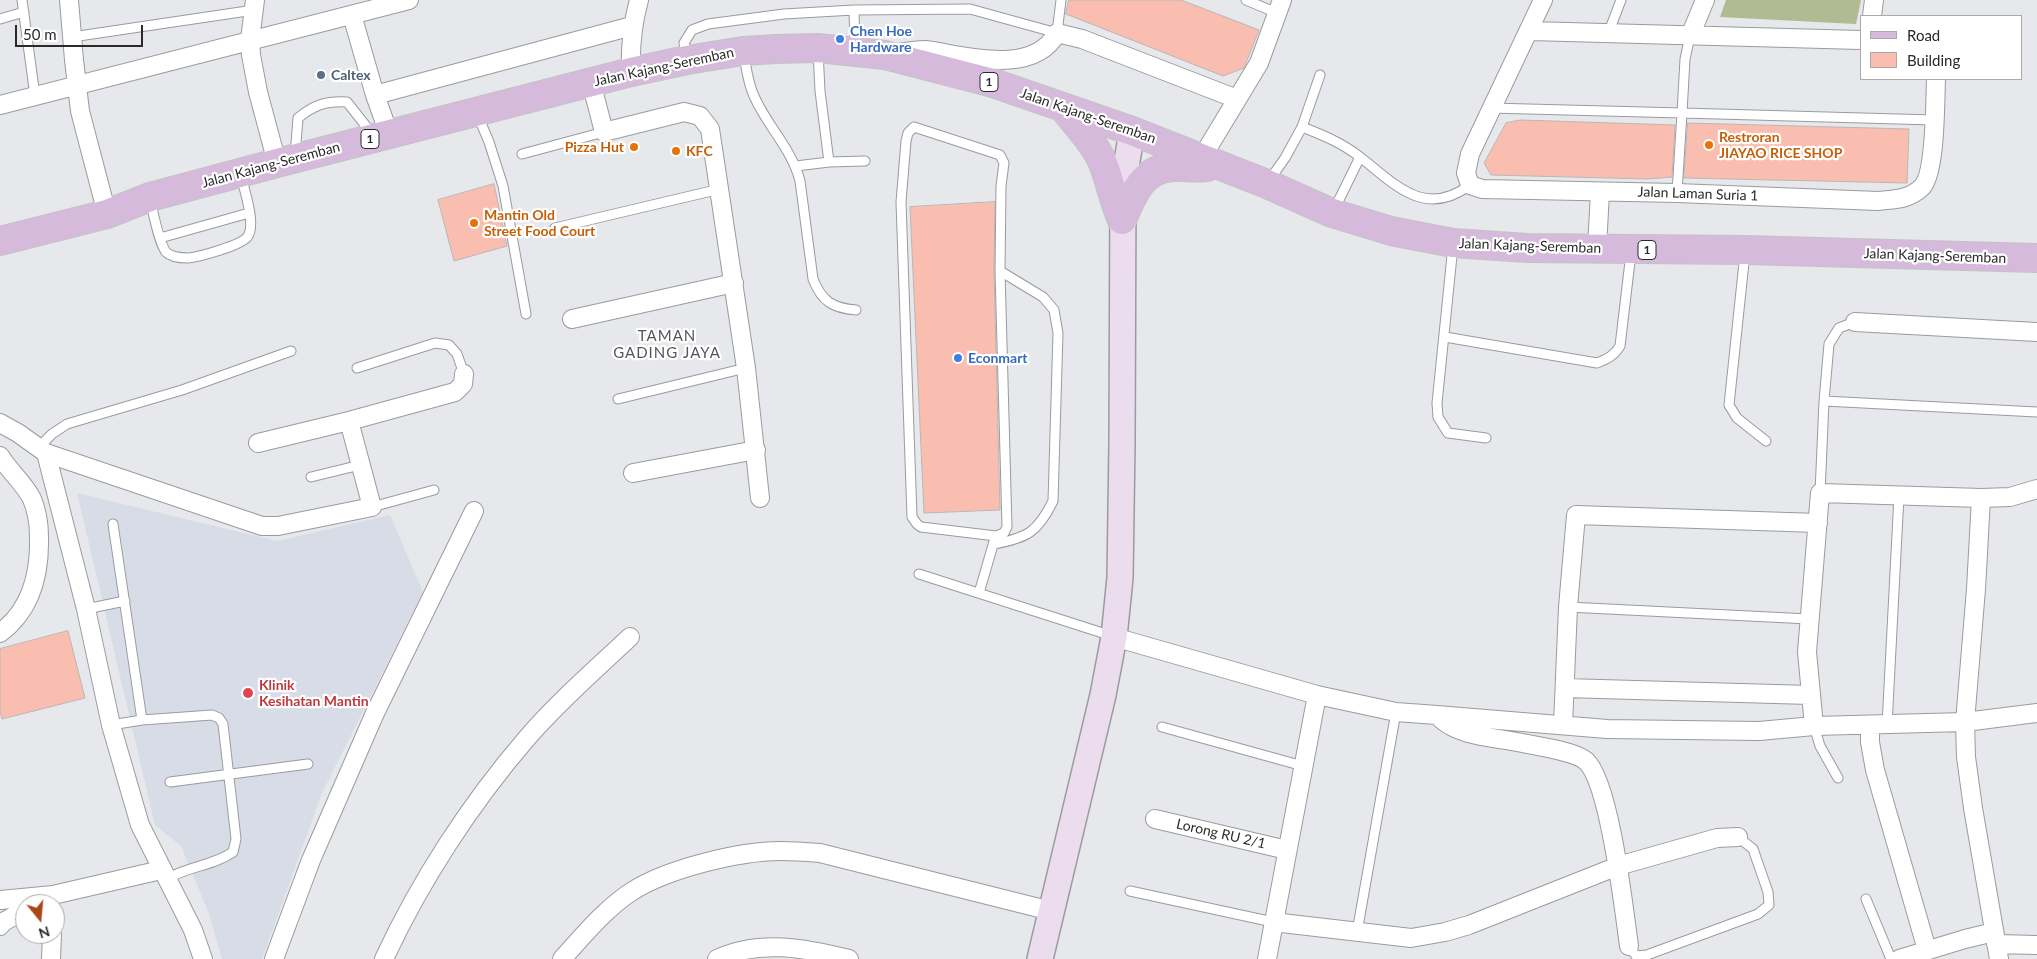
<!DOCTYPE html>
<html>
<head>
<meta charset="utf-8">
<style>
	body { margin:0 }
	#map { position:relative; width:2037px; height:959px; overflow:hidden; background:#e6e8eb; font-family:Lato,sans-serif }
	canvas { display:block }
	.legend { position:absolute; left:1860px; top:15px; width:162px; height:65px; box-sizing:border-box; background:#fff; border:1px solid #aaa; margin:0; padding:6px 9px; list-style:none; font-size:15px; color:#2a2a2b }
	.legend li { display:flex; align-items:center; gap:10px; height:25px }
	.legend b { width:25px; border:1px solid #aaa }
	.north { position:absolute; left:15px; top:894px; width:50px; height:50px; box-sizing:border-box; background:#fff; border:1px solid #aaa; border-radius:50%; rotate:163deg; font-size:14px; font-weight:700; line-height:20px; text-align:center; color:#2a2a2b }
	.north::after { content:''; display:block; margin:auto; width:18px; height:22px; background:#ab4715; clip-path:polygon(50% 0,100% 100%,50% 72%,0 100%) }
	.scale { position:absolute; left:15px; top:25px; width:128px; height:22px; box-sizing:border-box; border:2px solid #2a2a2b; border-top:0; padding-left:6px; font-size:15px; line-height:18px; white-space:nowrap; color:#2a2a2b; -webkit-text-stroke:4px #fff; paint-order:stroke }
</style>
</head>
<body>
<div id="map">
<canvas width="2037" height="959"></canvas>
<ul class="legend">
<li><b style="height:6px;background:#d6badc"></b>Road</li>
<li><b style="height:14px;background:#fabeb0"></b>Building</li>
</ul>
<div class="north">N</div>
<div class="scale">50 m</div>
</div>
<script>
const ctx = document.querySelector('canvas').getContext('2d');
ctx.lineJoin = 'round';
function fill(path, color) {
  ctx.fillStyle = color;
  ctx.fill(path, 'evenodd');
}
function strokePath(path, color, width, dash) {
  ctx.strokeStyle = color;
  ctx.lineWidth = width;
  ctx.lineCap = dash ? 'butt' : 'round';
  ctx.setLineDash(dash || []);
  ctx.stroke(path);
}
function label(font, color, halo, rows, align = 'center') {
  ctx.font = font + ' Lato,sans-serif';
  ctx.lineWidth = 4.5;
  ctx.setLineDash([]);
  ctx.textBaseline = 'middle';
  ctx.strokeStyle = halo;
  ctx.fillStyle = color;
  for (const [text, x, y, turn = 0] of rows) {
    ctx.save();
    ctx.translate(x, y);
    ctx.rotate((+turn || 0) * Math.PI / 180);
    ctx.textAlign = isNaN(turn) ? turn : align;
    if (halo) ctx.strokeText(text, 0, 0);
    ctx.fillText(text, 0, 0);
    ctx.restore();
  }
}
fill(new Path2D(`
	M 77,493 L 277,541 L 390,515 L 423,592 L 322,793 L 262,959 L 222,959 L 209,914 L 181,846 L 155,825 Z`), '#d8dce6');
fill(new Path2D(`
	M 1726,0 L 1861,0 L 1856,24 L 1720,17 Z`), '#b0ba93');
const building = new Path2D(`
	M 1069,0 L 1181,0 L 1259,30 L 1244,68 L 1223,76 L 1066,14 Z
	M 1521,120 L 1675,125 L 1672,177 L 1648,179 L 1491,175 L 1484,163 L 1506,123 Z
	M 1688,123 L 1909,129 L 1907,183 L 1684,178 Z
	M 494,184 L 507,246 L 454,261 L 438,200 Z
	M 995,202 L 994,271 L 1000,510 L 924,513 L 910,207 Z
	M 68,631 L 85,698 L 2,719 L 0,711 L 0,649 Z`);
fill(building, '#fabeb0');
strokePath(building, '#bab6b5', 1);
const lane = new Path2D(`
	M 22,0 L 35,96
	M 1246,0 L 1277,13
	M 854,10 L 855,48
	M 0,19 L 24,12
	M 1608,34 L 1621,0
	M 1690,36 L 1685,59 L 1682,113 L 1934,120
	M 72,37 L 254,10
	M 818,51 L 820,91 L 829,162
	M 744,54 C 746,68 748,83 754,96 C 767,126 792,149 800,181 L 813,279 C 822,302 833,308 856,310
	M 687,58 L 684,43 L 692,30 L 708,24 L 784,14 L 854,10 L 970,9 L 1057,33 L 1061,0
	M 1490,108 L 1682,113 L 1677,193
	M 478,116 L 489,142 L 503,186 L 526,314
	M 914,127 L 1000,155 L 1004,163 L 1001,186 L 1000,271 L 1007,527 L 1004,533 L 996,536 L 921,527 L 917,524 L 912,517 L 901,202 L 906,141 L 908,133 Z
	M 1302,127 C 1323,135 1342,143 1360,157 C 1395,184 1424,219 1470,185
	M 522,154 L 604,132
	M 295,156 L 298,118 C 314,105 325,101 347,102 L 373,135
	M 796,166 L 829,162 L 865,161
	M 1268,182 L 1285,158 L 1302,127 L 1320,75
	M 150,200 C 154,214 158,241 166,252 C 171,257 180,258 188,258 C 199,257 243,245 248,236 C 256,223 244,190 241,175
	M 1334,210 L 1360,157
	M 555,228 L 720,189
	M 160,238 L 249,213
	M 1453,246 L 1437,403 L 1438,417 L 1448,433 L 1486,438
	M 1745,253 L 1729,405 L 1737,418 L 1766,441
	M 1445,337 L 1597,363 C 1607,359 1614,356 1620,346 L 1631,253
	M 357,368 L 435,343 L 449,345 L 457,354 L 464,374
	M 618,399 L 746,368
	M 1824,401 L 2037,412
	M 38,448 L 52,434 L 67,424 L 182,390 L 291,351
	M 311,477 L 360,465
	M 1820,493 L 1824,401 L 1829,344 L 1839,328 L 1855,322
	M 372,507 L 434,490
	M 113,524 L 142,720
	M 994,544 C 1027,538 1038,532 1053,501 L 1058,333 L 1054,310 L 1043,297 L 1000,271
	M 919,574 L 1112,636
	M 979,593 L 995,538
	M 1568,607 L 1809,619
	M 86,609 L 125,601
	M 111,725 L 142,720 L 212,715 L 219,718 L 223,724 L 236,839 L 233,852 C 213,866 188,866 167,879
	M 1887,725 L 1899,496
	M 1814,726 L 1820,746 L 1838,778
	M 1162,727 L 1303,766
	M 170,782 L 308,764
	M 1130,891 L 1273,922
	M 1866,899 L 1891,959
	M 1357,932 L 1396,712
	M 1629,946 L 1636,956 L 1647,955 L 1758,914 L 1769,905 L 1768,892 L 1753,849 L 1738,837`);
const street = new Path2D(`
	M 69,0 L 74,60 L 80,111 L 107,214
	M 255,0 L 250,40 L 251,55 L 258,92 L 277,163
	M 1543,0 L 1470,154 L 1466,173 L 1470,185 L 1482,189 L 1677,193 L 1878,201 C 1894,199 1908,200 1921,188 C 1936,176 1935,100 1936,79
	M 352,15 L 375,95 L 632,26
	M 1872,16 L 1874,0
	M 1530,31 L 1861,40
	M 1690,36 L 1705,0
	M 898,53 C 906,52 916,50 925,50 C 964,55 1033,77 1057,33 L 1082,39 L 1237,99
	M 631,72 C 630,46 632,25 639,0
	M 591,82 L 604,132 L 684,112 L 700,116 L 710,129 L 746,368 L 760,498
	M 375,95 L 389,134
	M 0,105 L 409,0
	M 1201,159 L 1259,63 L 1282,0
	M 1597,248 L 1600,192
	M 572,319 L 734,283
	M 1855,322 L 2037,332
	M 349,421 L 455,392 L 463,384 L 464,374
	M 0,423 L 18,433 L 46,453 L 86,609 L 111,725 L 140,825 L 193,930 L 203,959
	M 46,453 L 262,526 L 278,526 L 372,507 L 349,421 L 258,443
	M 0,456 C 9,471 24,483 32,499 C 37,511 39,524 39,537 C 40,574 31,610 0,633
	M 633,473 L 756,450
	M 1114,637 L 1317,695 L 1396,712 L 1437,715 L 1607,729 L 1759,731 L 1814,726 L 1965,722 L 2037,713
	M 1565,688 L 1810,695
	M 1441,719 C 1460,736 1492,737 1517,742 C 1532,745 1575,751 1586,761 C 1610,783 1624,910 1629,946
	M 1563,725 L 1568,607 L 1576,515 L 1818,523
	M 1870,725 L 1870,742 L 1875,770 L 1927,950
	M 1814,726 L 1807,652 L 1820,493 L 1981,498
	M 1155,819 L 1287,850
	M 0,900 L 53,895 L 161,870
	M 1273,922 L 1411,938 L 1445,932 L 1469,925 L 1618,866 L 1717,838 L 1738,837
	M 0,926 L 3,922 L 25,910
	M 1996,944 L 2037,945
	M 51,959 L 52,934
	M 274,959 L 311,860 L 375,713 L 474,511
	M 384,959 C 420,881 471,803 527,738 C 558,702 595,670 630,637
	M 562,959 C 583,936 605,909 631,892 C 666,869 739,851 781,851 C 794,851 807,852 820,853 L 1051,911
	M 717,959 C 759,939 806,948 849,959
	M 1267,959 L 1317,695
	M 1899,959 L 1965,939 L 1994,932
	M 1999,959 L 1973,808 L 1966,757 L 1965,722 L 1976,589 L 1981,498 L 2010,497 L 2037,489`);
const secondary = new Path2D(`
	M 1040,959 L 1103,695 L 1114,637 L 1120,578 L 1122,444 L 1123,185 L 1132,131`);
const primary = new Path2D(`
	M 1063,107 C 1076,125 1093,141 1102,161 C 1110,180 1113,200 1122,220
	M 1122,220 C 1132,196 1142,169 1172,167 C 1184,166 1196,169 1207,167
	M 0,241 L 107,214 L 150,197 L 277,163 L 631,72 L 687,60 L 743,51 L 776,49 L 818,48 L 885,55 L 993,83 L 1132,131 L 1267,184 L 1332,213 L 1391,231 L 1453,243 L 1527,248 L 1745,250 L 2037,258`);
strokePath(lane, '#9a9b9e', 11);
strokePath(street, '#9a9b9e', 20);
strokePath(secondary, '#9a9b9e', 28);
strokePath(primary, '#c3c3c4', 30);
strokePath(lane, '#fff', 9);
strokePath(street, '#fff', 18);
strokePath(secondary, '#ebdcee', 25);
strokePath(primary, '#d6badc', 28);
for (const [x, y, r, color] of [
	[840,39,5,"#3f7fe0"],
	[321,75,5,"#5c6f8a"],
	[1709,145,5,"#e8710a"],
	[634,147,5,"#e8710a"],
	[676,151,5,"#e8710a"],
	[474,223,5,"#e8710a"],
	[958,358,5,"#3f7fe0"],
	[248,693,6,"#e0444e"]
]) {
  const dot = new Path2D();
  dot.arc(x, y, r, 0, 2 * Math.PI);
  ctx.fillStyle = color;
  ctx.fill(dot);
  strokePath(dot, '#fff', 2);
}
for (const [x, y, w] of [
	[989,82,18],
	[370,139,18],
	[1647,250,18]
]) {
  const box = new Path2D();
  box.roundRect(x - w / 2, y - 9.5, w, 19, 4);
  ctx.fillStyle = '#fff';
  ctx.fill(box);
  strokePath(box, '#2a2a2b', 1);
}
label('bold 12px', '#2a2a2b', null, [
	["1",989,82],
	["1",370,139],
	["1",1647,250]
]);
label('bold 14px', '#366cbe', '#fff', [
	["Chen Hoe",850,31],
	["Hardware",850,47],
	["Econmart",968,358]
], 'left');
label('14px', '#2a2a2b', '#fff', [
	["Jalan Kajang-Seremban",664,67,-12],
	["Jalan Kajang-Seremban",1088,116,19],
	["Jalan Kajang-Seremban",271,165,-15],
	["Jalan Laman Suria 1",1698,194,2],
	["Jalan Kajang-Seremban",1530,246,2],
	["Jalan Kajang-Seremban",1935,256,2],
	["Lorong RU 2/1",1221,834,13]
]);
label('bold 14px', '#4e5e75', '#fff', [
	["Caltex",331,75]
], 'left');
label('bold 14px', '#c56008', '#fff', [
	["Restroran",1719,137],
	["JIAYAO RICE SHOP",1719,153],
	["Pizza Hut",624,147,"right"],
	["KFC",686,151],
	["Mantin Old",484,215],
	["Street Food Court",484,231]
], 'left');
label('bold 14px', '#be3a42', '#fff', [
	["Klinik",259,685],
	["Kesihatan Mantin",259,701]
], 'left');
ctx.letterSpacing = '1px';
label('15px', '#555658', '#fff', [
	["TAMAN",667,336],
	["GADING JAYA",667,353]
]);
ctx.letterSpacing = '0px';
</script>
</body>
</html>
